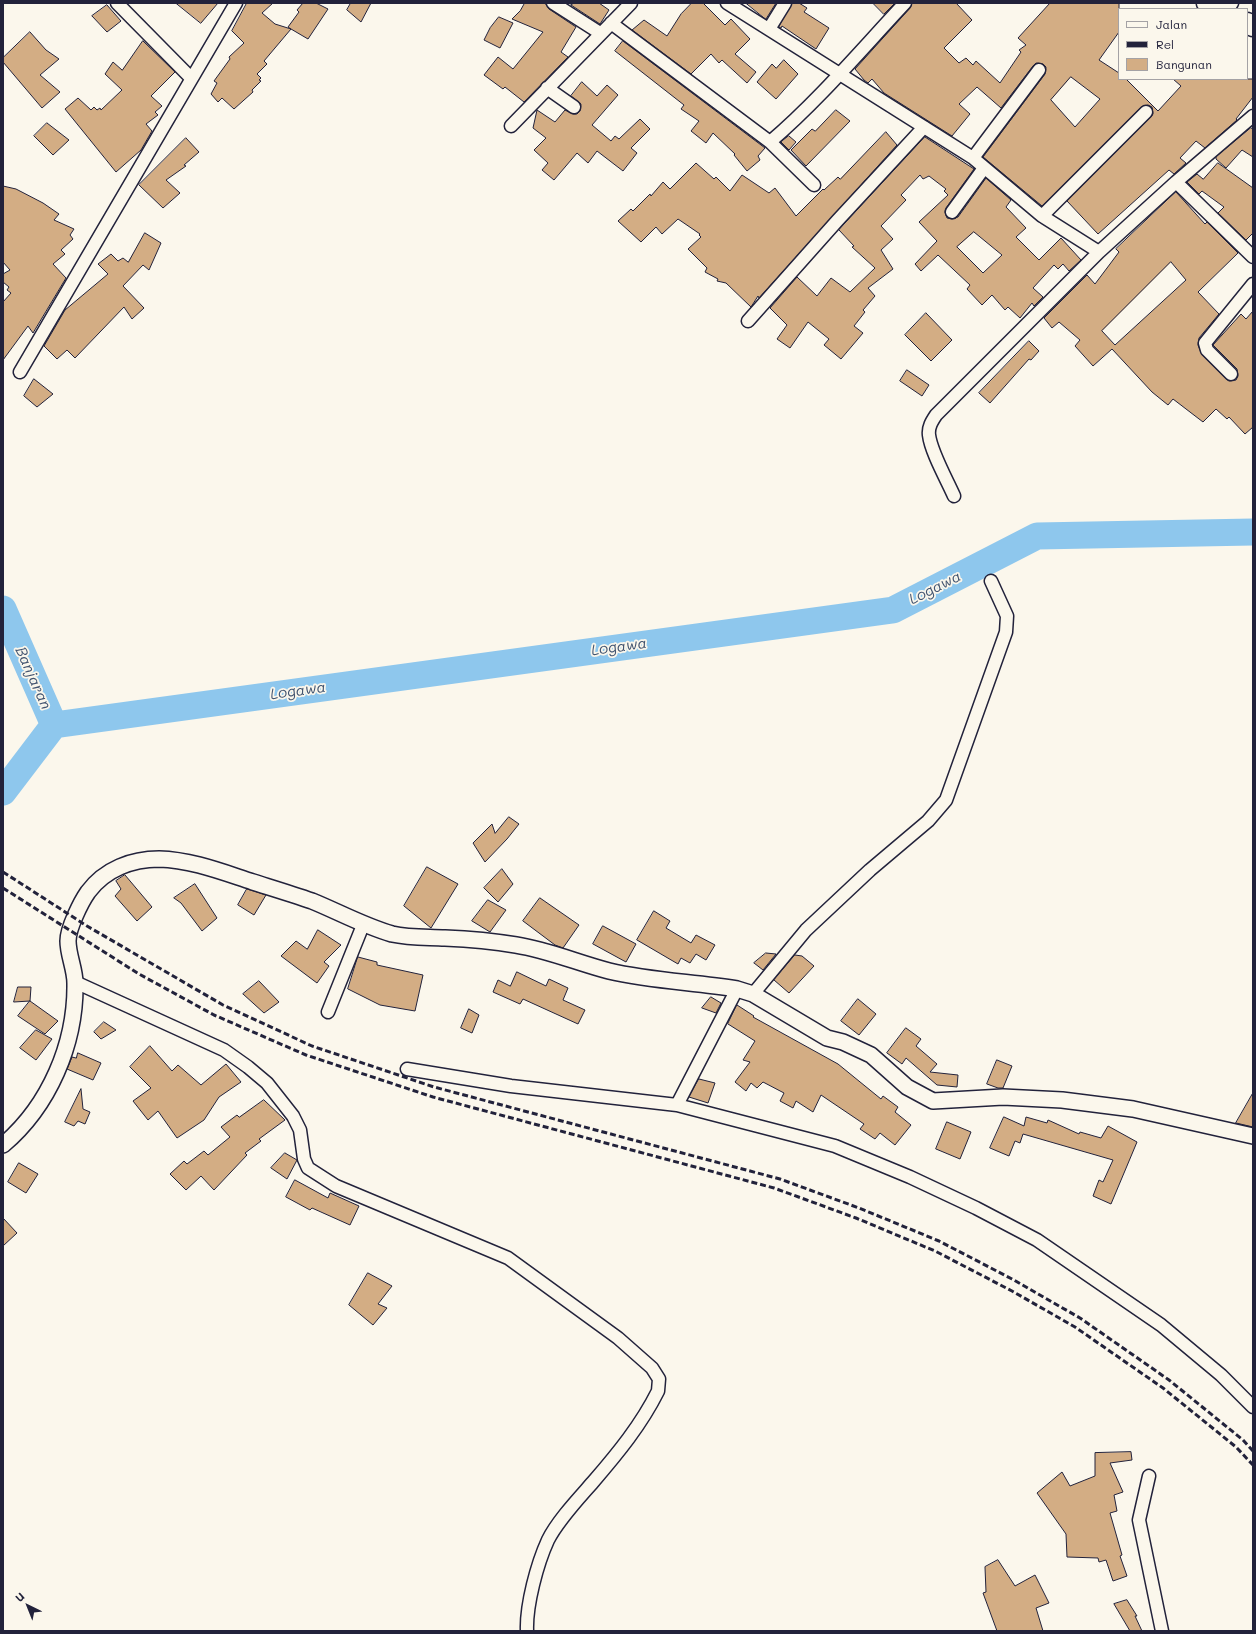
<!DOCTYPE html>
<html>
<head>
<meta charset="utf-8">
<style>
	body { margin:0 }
	#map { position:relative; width:1256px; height:1634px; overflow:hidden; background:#fbf7ec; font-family:Mali,sans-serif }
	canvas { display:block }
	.frame { position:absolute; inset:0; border:4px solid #22223b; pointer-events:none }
	.legend { position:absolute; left:1118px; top:8px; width:130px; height:72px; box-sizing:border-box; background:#fbf7ec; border:1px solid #a4a2a5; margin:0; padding:5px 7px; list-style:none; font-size:12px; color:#22223b }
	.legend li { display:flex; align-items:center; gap:8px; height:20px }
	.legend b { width:20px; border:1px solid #a4a2a5 }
	.north { position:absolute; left:8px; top:1586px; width:40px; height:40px; -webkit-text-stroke:3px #fbf7ec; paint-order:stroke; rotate:317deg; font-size:11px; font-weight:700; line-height:16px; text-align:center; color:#22223b }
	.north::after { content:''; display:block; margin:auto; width:14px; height:18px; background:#22223b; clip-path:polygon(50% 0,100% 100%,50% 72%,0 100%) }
</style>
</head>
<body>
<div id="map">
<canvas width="1256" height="1634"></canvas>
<div class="frame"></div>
<ul class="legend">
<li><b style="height:5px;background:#fbf7ec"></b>Jalan</li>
<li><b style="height:5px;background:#22223b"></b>Rel</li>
<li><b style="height:11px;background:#d3ad84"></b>Bangunan</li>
</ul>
<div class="north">U</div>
</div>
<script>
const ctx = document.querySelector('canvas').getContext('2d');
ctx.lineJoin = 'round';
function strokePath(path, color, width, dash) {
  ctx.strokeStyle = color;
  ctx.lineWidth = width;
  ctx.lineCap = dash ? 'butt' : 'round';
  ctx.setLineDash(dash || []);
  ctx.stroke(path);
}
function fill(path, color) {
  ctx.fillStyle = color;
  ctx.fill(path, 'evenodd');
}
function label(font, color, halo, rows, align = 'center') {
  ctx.font = font + ' Mali,sans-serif';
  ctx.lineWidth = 3.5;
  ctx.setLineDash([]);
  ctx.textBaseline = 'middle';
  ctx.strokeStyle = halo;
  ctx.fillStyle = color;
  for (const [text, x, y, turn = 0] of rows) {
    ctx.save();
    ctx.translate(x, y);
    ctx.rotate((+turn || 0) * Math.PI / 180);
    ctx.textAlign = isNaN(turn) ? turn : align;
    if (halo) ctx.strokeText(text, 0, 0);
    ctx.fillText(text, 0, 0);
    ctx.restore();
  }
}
strokePath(new Path2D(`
	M 3,609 L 54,725
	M 3,792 L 54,725 L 893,610 L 1037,536 L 1253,532`), '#8ec7ed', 27);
const building = new Path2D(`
	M 176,3 L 218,3 L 201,23 Z
	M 247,3 L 273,3 L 262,13 L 275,24 L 291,29 L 288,27 L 299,12 L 297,10 L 303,3 L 316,3 L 328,9 L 308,39 L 291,29 L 264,61 L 267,64 L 257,74 L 261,78 L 259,80 L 261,81 L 252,90 L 253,92 L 234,109 L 222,98 L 218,102 L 211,94 L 217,83 L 214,81 L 230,59 L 229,57 L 244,43 L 232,31 Z
	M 351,3 L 371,3 L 361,22 L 347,10 Z
	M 525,3 L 545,3 L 549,9 L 576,27 L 561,52 L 568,57 L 524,102 L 505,87 L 503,89 L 484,75 L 498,57 L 513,69 L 543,32 L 512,19 L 520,11 Z
	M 575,3 L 599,3 L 609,10 L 600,24 L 571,5 Z
	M 692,3 L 703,3 L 725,25 L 731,19 L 750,39 L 735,54 L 756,72 L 747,83 L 722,60 L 719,63 L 711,54 L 691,74 L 632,30 L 644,20 L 667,36 L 681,14 Z
	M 746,3 L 776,3 L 766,19 Z
	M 792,3 L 799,3 L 807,8 L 804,12 L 829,28 L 816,49 L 782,26 L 781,28 L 779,27 Z
	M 873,3 L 895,3 L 884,14 Z
	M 912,3 L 956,3 L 972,20 L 944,48 L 959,63 L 966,58 L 973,65 L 976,61 L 1000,83 L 1021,52 L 1019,50 L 1026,45 L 1018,38 L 1050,3 L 1119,3 L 1119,32 L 1099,60 L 1119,73 L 1119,79 L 1126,79 L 1158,111 L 1181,86 L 1173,79 L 1253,79 L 1253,97 L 1236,119 L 1237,120 L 1205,148 L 1196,141 L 1180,158 L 1186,163 L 1174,174 L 1169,170 L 1098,234 L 1067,201 L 1151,117 L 1153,114 L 1152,107 L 1148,105 L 1141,107 L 1042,206 L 983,157 L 1045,74 L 1046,67 L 1043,64 L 1036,63 L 1033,66 L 1001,108 L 977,87 L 959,104 L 970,114 L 952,136 L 884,93 L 872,79 L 868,83 L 864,80 L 855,69 L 910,8 ZM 1071,77 L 1100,99 L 1075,127 L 1051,100 Z
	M 107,5 L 121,21 L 107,32 L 92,16 Z
	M 499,17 L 513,23 L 500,48 L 484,40 L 490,28 Z
	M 30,32 L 46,50 L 59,59 L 40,75 L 60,92 L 42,108 L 3,62 L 3,58 Z
	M 143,41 L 175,72 L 151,96 L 162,106 L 155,112 L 158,115 L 146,124 L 152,131 L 141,150 L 116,172 L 65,109 L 78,98 L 91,110 L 94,107 L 97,110 L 100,108 L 101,110 L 122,90 L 105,74 L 113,62 L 122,70 Z
	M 623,41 L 765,148 L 758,156 L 760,160 L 747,171 L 734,155 L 735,154 L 713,133 L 706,143 L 691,131 L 699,121 L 681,109 L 684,105 L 615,51 Z
	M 784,60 L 798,74 L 776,99 L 757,82 L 772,64 L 776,68 Z
	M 582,82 L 597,96 L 607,85 L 618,95 L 592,125 L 611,141 L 615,136 L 619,139 L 640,119 L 650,129 L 631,148 L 637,153 L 623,171 L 597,151 L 588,163 L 577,153 L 554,180 L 542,170 L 548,163 L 534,150 L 546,138 L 533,128 L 537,110 L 555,122 L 565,110 L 573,114 L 577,114 L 580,111 L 581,104 L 571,96 Z
	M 836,110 L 850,121 L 806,166 L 791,150 L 812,129 L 815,131 Z
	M 47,123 L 69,140 L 53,155 L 34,136 Z
	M 1251,128 L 1253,129 L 1253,157 L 1242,150 L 1226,168 L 1216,159 L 1216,157 Z
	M 886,132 L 897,145 L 759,298 L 758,296 L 751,307 L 726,283 L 717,281 L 718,279 L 705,272 L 707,268 L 688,249 L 701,237 L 699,235 L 700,234 L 678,219 L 662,234 L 656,227 L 641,242 L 618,221 L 631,209 L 633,211 L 650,194 L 651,196 L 663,182 L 670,189 L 696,163 L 714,179 L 716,177 L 730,191 L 742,175 L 769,193 L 775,188 L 796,216 L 823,189 L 824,190 L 838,177 L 840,179 Z
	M 789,136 L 796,142 L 789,150 L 781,142 Z
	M 925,137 L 974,169 L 946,208 L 945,212 L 947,218 L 952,219 L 958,217 L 986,178 L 1011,200 L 1006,207 L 1026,228 L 1016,237 L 1039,260 L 1061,238 L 1081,260 L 1069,271 L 1063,264 L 1058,269 L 1054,265 L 1033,288 L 1043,297 L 1034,306 L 1032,303 L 1020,318 L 1008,307 L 1005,310 L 992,295 L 982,305 L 967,289 L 970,285 L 938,255 L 921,271 L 915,264 L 937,241 L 919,222 L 948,195 L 944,191 L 946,189 L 929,176 L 923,179 L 920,175 L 901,195 L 906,200 L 881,226 L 893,239 L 881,250 L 893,269 L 868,288 L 875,296 L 863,310 L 865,312 L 854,326 L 863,333 L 841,359 L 824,345 L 829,339 L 808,322 L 790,348 L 777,339 L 787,325 L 770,308 L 797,277 L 817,296 L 831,278 L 850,292 L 875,268 L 852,247 L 854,246 L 839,230 ZM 974,232 L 1002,255 L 983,273 L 957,247 Z
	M 186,138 L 199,152 L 184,165 L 186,166 L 166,180 L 180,193 L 163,208 L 139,185 Z
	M 1218,163 L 1253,188 L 1253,233 L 1246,240 L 1218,213 L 1224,207 L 1202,191 L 1199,194 L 1187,182 L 1197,174 L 1203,179 Z
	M 3,186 L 16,189 L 43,203 L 59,214 L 54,220 L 74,229 L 70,235 L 73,239 L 61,250 L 65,254 L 53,264 L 66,278 L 33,333 L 28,326 L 3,360 L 3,302 L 11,293 L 7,290 L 9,287 L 3,282 L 3,274 L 10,270 L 3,262 Z
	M 1176,192 L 1205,224 L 1207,222 L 1238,253 L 1198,292 L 1219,314 L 1199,338 L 1198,345 L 1202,355 L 1226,379 L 1229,381 L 1236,380 L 1238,376 L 1237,369 L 1213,345 L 1241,314 L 1246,319 L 1253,311 L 1253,427 L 1245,434 L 1229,417 L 1227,419 L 1216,409 L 1203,422 L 1173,399 L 1168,405 L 1152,392 L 1112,349 L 1093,366 L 1075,346 L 1080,340 L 1059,322 L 1052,328 L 1044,318 L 1087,275 L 1095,284 L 1119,252 L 1116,249 ZM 1171,262 L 1186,280 L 1115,345 L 1102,331 Z
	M 145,233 L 161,243 L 149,270 L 143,265 L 123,286 L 144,308 L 132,319 L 124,307 L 75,358 L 67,350 L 57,359 L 44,346 L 65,310 L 108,274 L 98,264 L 111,254 L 118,261 L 123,258 L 128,262 Z
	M 926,313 L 952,340 L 931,361 L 905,335 Z
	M 1029,341 L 1039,351 L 1031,360 L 1029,359 L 990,403 L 979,393 Z
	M 907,370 L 929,385 L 922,396 L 900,381 Z
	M 34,379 L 53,394 L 37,407 L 24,396 Z
	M 509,817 L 519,824 L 507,839 L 485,862 L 473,843 L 492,824 L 495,833 Z
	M 427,867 L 458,884 L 431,928 L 404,906 Z
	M 502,869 L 513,884 L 498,902 L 484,888 Z
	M 125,875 L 152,907 L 137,921 L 115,896 L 121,889 L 116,881 Z
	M 195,884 L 217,918 L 202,931 L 181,903 L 174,898 Z
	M 247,889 L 266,895 L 254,915 L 238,905 Z
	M 540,898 L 579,925 L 563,948 L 555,945 L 523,921 Z
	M 488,900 L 506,910 L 490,932 L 472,921 Z
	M 654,911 L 670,921 L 666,928 L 691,943 L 696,935 L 715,945 L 706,960 L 696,954 L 690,963 L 681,958 L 678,964 L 637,940 Z
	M 603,926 L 636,944 L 626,962 L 593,944 Z
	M 318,930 L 341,945 L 324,962 L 329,966 L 317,983 L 281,956 L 296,941 L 307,949 Z
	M 766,953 L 776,954 L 763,970 L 754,963 Z
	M 795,955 L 802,956 L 814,966 L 789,993 L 774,980 Z
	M 358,957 L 377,962 L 377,965 L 423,975 L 415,1011 L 380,1005 L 348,989 Z
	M 517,972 L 546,986 L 549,979 L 568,988 L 563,1000 L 585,1010 L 578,1024 L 523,999 L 520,1004 L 493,992 L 498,980 L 510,986 Z
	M 259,981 L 279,1002 L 264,1013 L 243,994 Z
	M 18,987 L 31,987 L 30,1001 L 14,1002 Z
	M 711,997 L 721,1003 L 716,1013 L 702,1008 Z
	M 858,999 L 876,1014 L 859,1035 L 841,1021 Z
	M 30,1001 L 58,1021 L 45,1034 L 18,1016 Z
	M 737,1005 L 754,1016 L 753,1017 L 838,1064 L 881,1099 L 883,1096 L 898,1107 L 895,1112 L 911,1125 L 895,1145 L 880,1133 L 875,1139 L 860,1129 L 864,1124 L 821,1095 L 813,1112 L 796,1101 L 793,1108 L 780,1101 L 784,1093 L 763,1082 L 757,1088 L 751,1083 L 746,1091 L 735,1082 L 750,1062 L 743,1060 L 755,1041 L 728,1024 Z
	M 469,1009 L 479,1015 L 472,1033 L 461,1028 Z
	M 104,1022 L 116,1030 L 101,1039 L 94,1032 Z
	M 906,1028 L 921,1039 L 916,1046 L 937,1064 L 930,1072 L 958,1075 L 957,1087 L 937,1085 L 906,1058 L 902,1064 L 887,1053 Z
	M 36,1030 L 52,1039 L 36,1060 L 20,1048 Z
	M 150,1046 L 172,1071 L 178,1065 L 201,1085 L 226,1064 L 241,1082 L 219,1097 L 204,1120 L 177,1138 L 158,1111 L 148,1120 L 133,1101 L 151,1088 L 130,1067 Z
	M 78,1053 L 101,1063 L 93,1080 L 67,1069 L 72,1057 L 76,1058 Z
	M 997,1060 L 1012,1066 L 1003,1088 L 998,1088 L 987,1084 Z
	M 699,1079 L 715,1083 L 708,1103 L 689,1097 Z
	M 81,1089 L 83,1109 L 90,1112 L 85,1124 L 78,1121 L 74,1126 L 65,1122 Z
	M 1253,1093 L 1253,1127 L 1236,1123 Z
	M 264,1100 L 285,1120 L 259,1139 L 261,1141 L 245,1153 L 247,1155 L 214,1190 L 201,1176 L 186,1190 L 170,1174 L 184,1161 L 187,1164 L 204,1151 L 208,1155 L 230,1137 L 221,1127 L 237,1115 L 239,1117 Z
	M 1004,1117 L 1024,1126 L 1026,1117 L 1047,1123 L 1048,1120 L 1079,1134 L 1080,1132 L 1101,1138 L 1108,1126 L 1137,1142 L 1111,1204 L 1093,1196 L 1099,1180 L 1103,1182 L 1113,1160 L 1023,1134 L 1020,1143 L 1015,1141 L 1009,1156 L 990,1148 Z
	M 947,1122 L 971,1132 L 960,1159 L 936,1149 Z
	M 285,1153 L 297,1160 L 287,1179 L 271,1168 Z
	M 19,1163 L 38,1174 L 26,1193 L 8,1182 Z
	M 295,1180 L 328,1198 L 330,1193 L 359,1206 L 350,1225 L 312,1208 L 310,1210 L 286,1197 Z
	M 3,1218 L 17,1233 L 3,1246 Z
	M 368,1273 L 392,1286 L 378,1304 L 387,1308 L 373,1325 L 349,1305 Z
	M 1131,1452 L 1132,1460 L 1110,1463 L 1123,1492 L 1114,1495 L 1117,1511 L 1110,1513 L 1122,1555 L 1120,1556 L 1127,1576 L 1113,1581 L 1106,1560 L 1099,1562 L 1098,1558 L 1067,1557 L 1066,1534 L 1037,1493 L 1062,1472 L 1070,1486 L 1095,1476 L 1095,1453 Z
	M 998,1560 L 1015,1586 L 1035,1575 L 1049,1603 L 1036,1608 L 1043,1631 L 997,1631 L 983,1593 L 986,1592 L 985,1567 Z
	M 1127,1600 L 1137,1616 L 1135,1616 L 1142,1631 L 1130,1631 L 1114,1604 Z`);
fill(building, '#d3ad84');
strokePath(building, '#22223b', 1);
const minor = new Path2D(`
	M 117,3 L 191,78
	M 553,3 L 600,33
	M 727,3 L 973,158 L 1042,216 L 1099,252
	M 1228,9 L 1232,3
	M 611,23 L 770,142 L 814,185
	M 769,29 L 785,3
	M 547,88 L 574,107
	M 511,126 L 631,3
	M 770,142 C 819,100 861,50 905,3
	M 973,158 L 1039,70
	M 1176,182 L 1253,257
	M 952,212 L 984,168
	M 1042,216 L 1146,112
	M 748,321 L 837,221 L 924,127
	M 20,372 L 236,3
	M 1231,374 L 1207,350 L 1205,343 L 1253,284
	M 954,496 C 947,480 931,452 929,435 C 928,427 932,421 936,415 L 1099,252 L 1176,182 L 1253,116
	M 75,982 L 224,1050 L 248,1067 L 267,1083 L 293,1116 L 300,1130 L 304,1159 L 308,1168 L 336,1186 L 508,1258 L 618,1338 L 652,1368 L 659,1379 L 658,1391 C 641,1425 618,1453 593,1482 C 579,1498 558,1520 548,1540 C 537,1564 526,1605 527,1631
	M 753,994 L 806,930 L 870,870 L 928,821 L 946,800 L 1006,632 L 1007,616 L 991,581
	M 328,1012 L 363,925
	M 407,1069 L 511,1086 L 677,1105 L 835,1146 L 910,1177 L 976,1208 L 1037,1240 L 1161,1325 L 1221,1375 L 1253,1407
	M 677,1105 L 737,989
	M 1149,1476 L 1139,1520 L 1162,1631`);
const tertiary = new Path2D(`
	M 3,1145 C 49,1106 76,1044 75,983 C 75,969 68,955 68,941 C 68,928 81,902 88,892 C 105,869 132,859 159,859 C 192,860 222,872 253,882 C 272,888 292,894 312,901 C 339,912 364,926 392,934 C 410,938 427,937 445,938 C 469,939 492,941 516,945 C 548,950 578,963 609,971 C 651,981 695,982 737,989 L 753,994 L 827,1038 L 843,1042 L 871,1055 L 907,1087 L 933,1101 L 1003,1097 L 1062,1100 L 1133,1109 L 1253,1136`);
const trunk = new Path2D(`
	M 1207,3 L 1220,9
	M 1247,23 L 1253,26`);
strokePath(minor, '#22223b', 15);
strokePath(tertiary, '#22223b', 18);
strokePath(trunk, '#22223b', 23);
strokePath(minor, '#fbf7ec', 12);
strokePath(tertiary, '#fbf7ec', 15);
strokePath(trunk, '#fbf7ec', 20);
strokePath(new Path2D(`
	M 3,872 L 87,926 L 223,1005 L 312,1046 L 434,1087 L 780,1179 L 859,1208 L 939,1241 L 1012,1279 L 1080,1318 L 1169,1380 L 1243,1440 L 1253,1451
	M 3,888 L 139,974 L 214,1015 L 306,1055 L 433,1097 L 774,1188 L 856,1218 L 935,1251 L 1012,1291 L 1075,1327 L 1163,1388 L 1236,1447 L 1253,1465`), '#22223b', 3, [6, 3]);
label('italic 15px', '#425470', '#fbf7ec', [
	["Logawa",935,588,-27],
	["Logawa",619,647,-8],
	["Banjaran",33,678,66],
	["Logawa",298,691,-8]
]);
</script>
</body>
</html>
